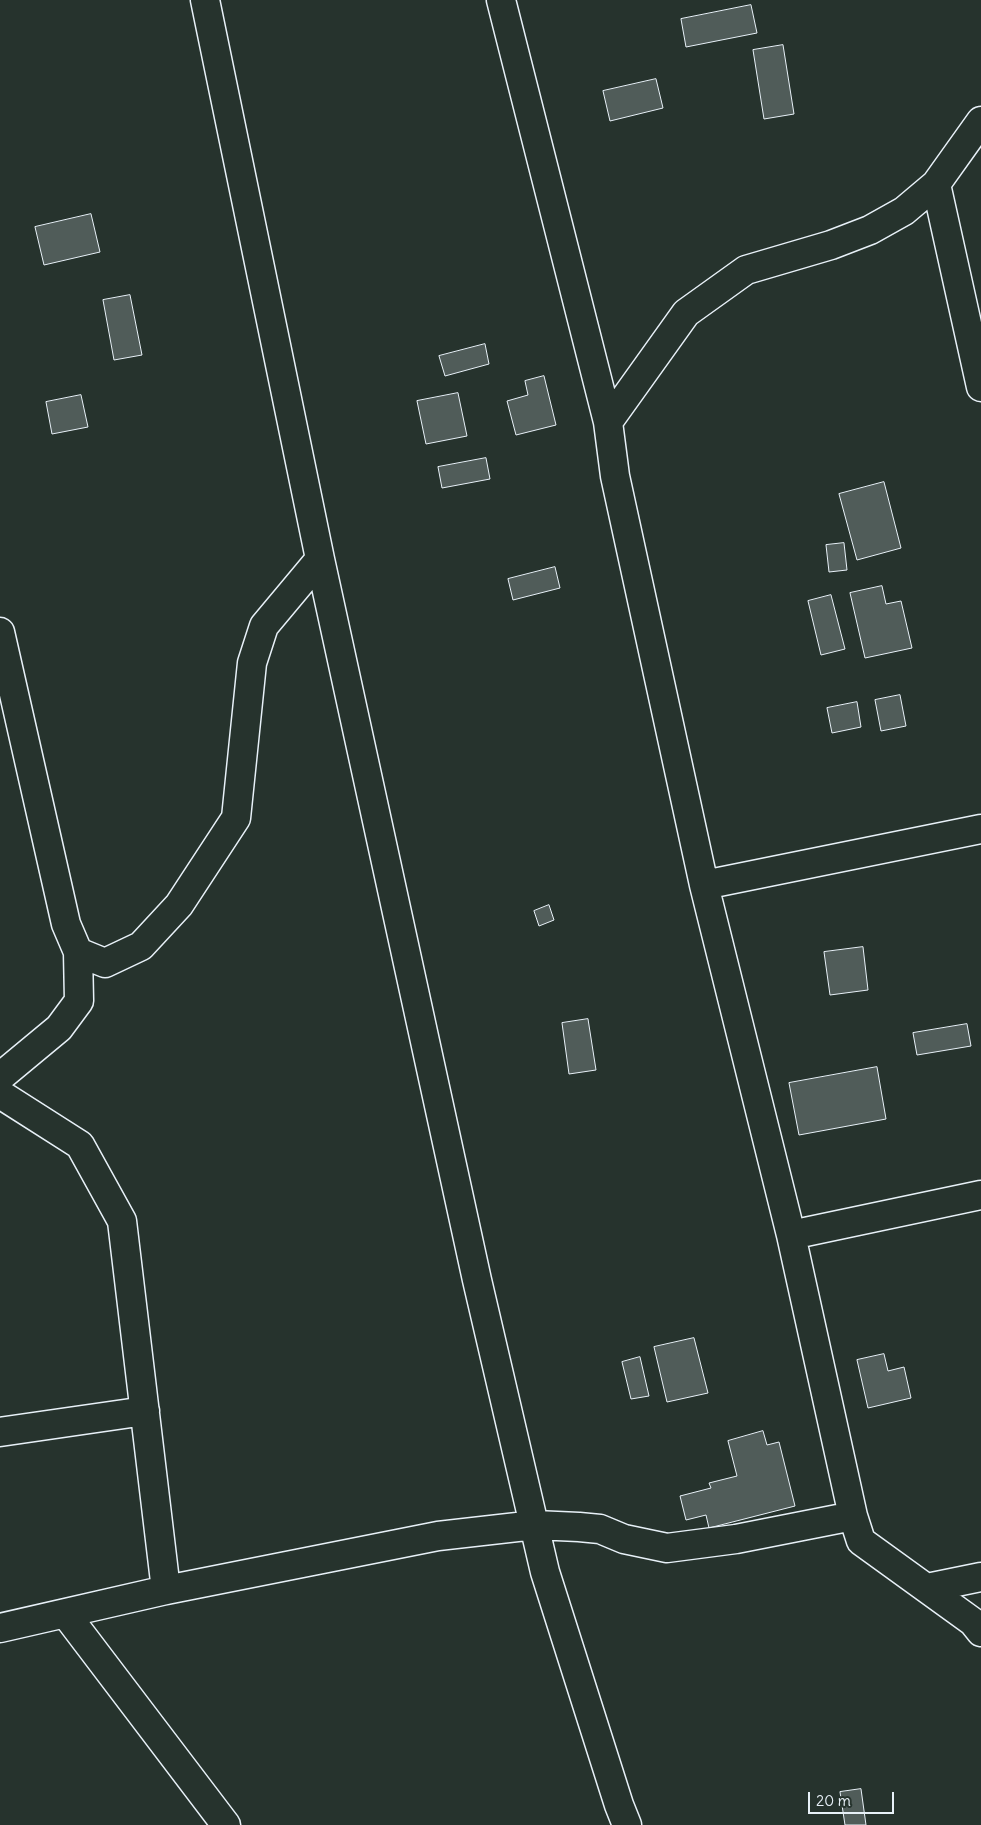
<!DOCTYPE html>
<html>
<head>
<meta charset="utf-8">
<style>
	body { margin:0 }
	#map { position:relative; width:981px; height:1825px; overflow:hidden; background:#26332d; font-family:Delius,sans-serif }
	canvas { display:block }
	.scale { position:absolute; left:808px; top:1792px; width:86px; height:22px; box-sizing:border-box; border:2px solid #e8f1f8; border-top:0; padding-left:6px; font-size:15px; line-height:18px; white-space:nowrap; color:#e8f1f8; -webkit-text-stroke:4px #26332d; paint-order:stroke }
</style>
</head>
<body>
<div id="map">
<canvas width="981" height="1825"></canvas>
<div class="scale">20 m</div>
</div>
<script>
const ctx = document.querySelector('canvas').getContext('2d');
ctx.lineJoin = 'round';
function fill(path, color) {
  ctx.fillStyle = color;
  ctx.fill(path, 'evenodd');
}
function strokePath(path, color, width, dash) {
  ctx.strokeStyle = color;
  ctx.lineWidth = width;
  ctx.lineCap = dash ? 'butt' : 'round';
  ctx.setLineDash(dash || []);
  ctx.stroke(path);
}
const building = new Path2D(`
	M 751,5 L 757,33 L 686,47 L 681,19 Z
	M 783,45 L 794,114 L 764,119 L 753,50 Z
	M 656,79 L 663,108 L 610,121 L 603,91 Z
	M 91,214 L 100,252 L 44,265 L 35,227 Z
	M 130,295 L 142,355 L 114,360 L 103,300 Z
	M 485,344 L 489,364 L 445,376 L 439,356 Z
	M 544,376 L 556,425 L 516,435 L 507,401 L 528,395 L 525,381 Z
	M 458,393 L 467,436 L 426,444 L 417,401 Z
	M 81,395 L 88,427 L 52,434 L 46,402 Z
	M 486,458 L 490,479 L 442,488 L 438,467 Z
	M 884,482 L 901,548 L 857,560 L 839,494 Z
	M 844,543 L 847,570 L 829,572 L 826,545 Z
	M 555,567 L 560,588 L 513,600 L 508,579 Z
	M 882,586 L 886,604 L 901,601 L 912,648 L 865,658 L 850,593 Z
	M 831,595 L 845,649 L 821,655 L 808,601 Z
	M 900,695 L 906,726 L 881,731 L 875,700 Z
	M 857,702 L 861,727 L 832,733 L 827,708 Z
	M 549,905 L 554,920 L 539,926 L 534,911 Z
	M 863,947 L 868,990 L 830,995 L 824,952 Z
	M 588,1019 L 596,1070 L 569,1074 L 562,1023 Z
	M 967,1024 L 971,1046 L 917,1055 L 913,1033 Z
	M 877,1067 L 886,1119 L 799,1135 L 789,1083 Z
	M 694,1338 L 708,1393 L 667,1402 L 654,1347 Z
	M 884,1354 L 888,1371 L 904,1367 L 911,1398 L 868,1408 L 857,1360 Z
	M 640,1357 L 649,1396 L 631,1399 L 622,1362 Z
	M 763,1431 L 767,1445 L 779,1442 L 795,1506 L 709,1528 L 706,1515 L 686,1520 L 680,1496 L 711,1488 L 709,1483 L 737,1476 L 728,1441 Z
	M 861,1789 L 866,1825 L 845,1825 L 840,1792 Z`);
fill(building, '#505c59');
strokePath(building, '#e8f1f8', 1);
const minor = new Path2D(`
	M 205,0 L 320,559 L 477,1280 L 545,1572 L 619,1805 L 627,1825
	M 501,0 L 608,422 L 615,476 L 704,885 L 791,1235 L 853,1516 L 861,1541 L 973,1622 L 981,1632
	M 936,184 L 981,387
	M 608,422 L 686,313 L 746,270 L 831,245 L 870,230 L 904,211 L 936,184 L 981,121
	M 0,632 L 66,924 L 78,952 L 105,963 L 141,946 L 179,905 L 236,818 L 252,663 L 264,626 L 320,559
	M 704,885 L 981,829
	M 0,1077 L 59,1028 L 79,1001 L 78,952
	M 0,1094 L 80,1145 L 122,1221 L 166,1590
	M 791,1235 L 981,1195
	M 0,1432 L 145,1411
	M 927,1588 L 981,1577
	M 65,1613 L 226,1825
	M 0,1628 L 166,1590 L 438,1536 L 535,1525 L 579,1527 L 600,1529 L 624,1539 L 667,1548 L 736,1539 L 853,1516`);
strokePath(minor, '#e8f1f8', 31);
strokePath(minor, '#26332d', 28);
</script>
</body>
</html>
